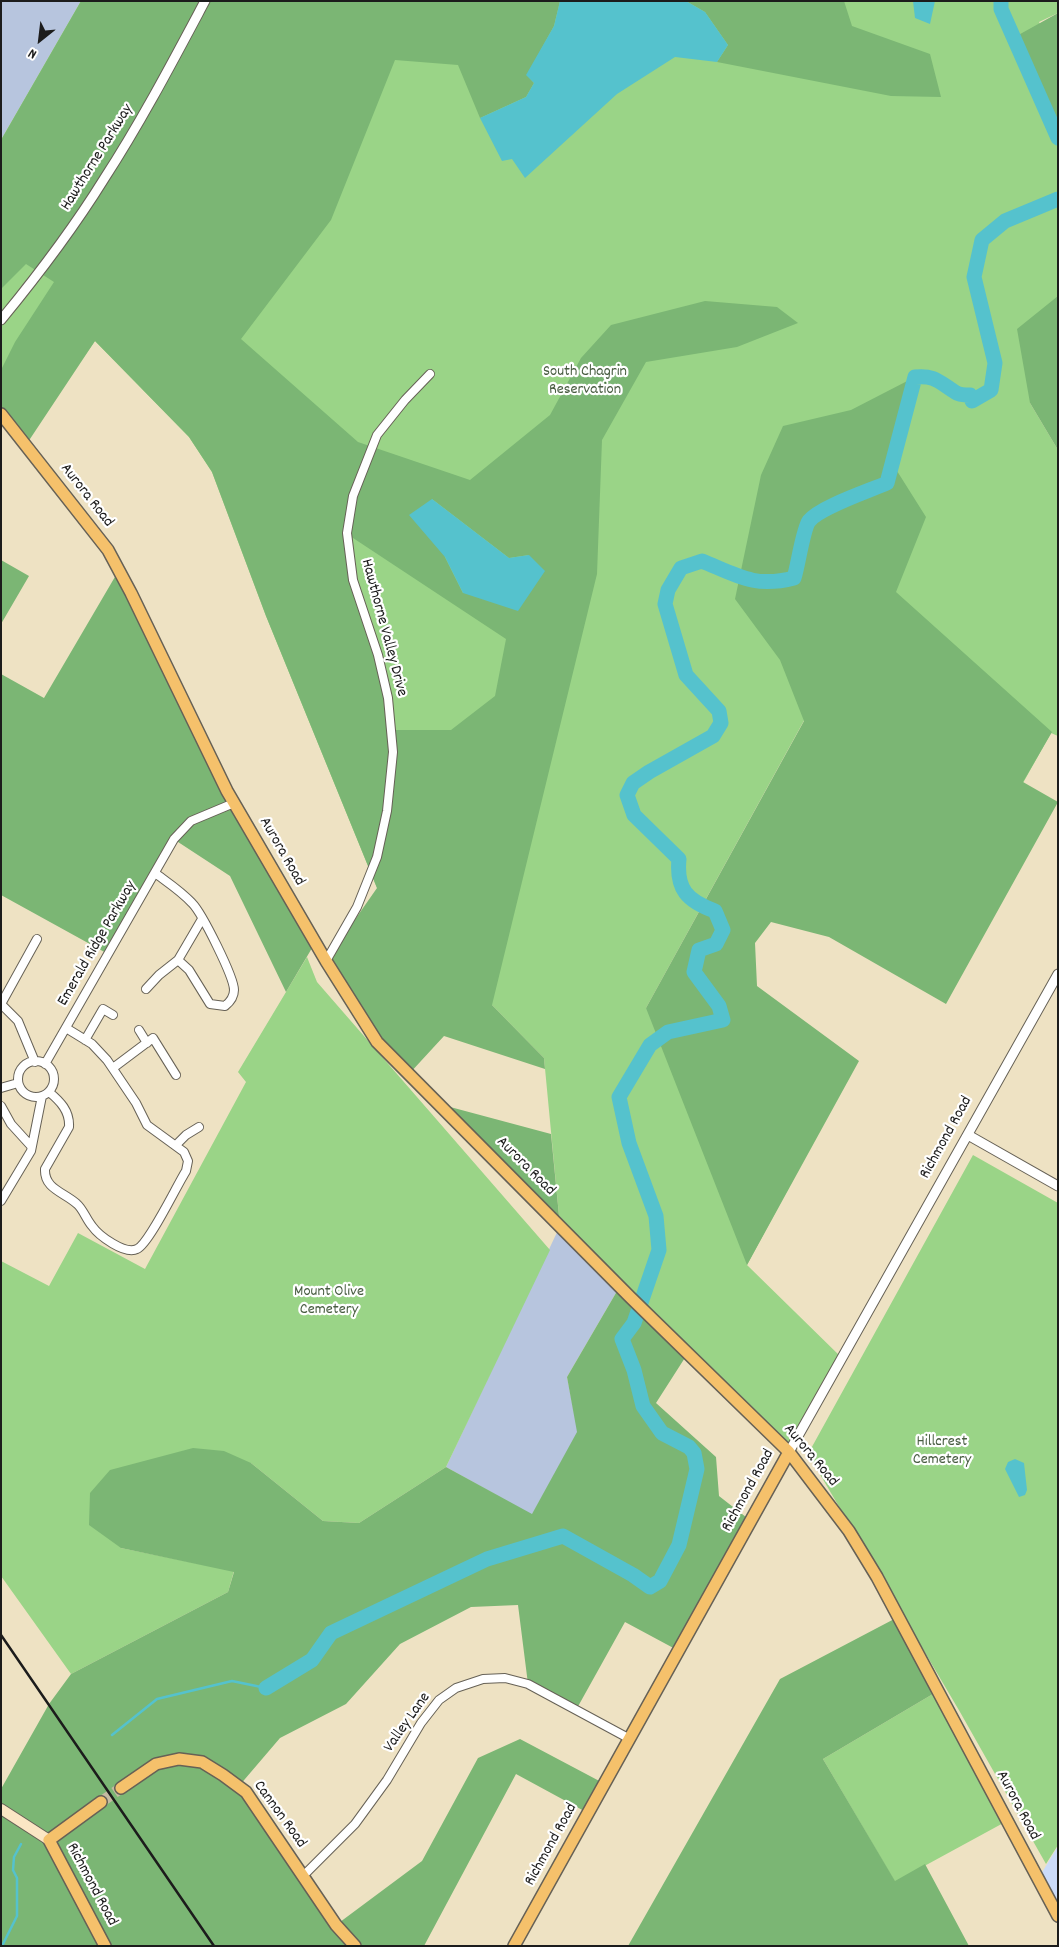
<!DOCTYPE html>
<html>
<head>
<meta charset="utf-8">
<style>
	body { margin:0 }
	#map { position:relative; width:1059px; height:1947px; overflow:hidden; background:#eee2c3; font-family:Dekko,sans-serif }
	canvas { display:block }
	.frame { position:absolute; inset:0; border:2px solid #1c1c1c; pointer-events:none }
	.north { position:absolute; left:15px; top:15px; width:50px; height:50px; -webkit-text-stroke:4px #fff; paint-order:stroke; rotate:209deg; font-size:14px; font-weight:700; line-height:20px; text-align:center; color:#1c1c1c }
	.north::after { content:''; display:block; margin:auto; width:18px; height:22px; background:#1c1c1c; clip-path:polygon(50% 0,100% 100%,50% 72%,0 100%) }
</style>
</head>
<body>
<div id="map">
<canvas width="1059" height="1947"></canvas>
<div class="frame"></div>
<div class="north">N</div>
</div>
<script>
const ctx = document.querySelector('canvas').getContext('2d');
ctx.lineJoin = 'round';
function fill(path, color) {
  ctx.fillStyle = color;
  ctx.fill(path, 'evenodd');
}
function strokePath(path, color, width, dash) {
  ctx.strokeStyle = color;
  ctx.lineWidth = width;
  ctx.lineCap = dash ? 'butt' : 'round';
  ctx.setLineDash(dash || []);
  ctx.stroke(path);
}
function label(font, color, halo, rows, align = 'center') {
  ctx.font = font + ' Dekko,sans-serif';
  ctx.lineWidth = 4.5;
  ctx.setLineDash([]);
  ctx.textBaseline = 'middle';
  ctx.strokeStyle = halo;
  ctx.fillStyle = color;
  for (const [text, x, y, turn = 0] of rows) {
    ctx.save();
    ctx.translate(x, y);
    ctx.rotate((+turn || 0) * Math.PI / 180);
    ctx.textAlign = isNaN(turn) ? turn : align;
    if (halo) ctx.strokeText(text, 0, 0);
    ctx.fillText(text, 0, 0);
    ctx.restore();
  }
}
fill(new Path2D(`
	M 1058,1846 L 1058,1916 L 1038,1879 Z`), '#cbdbf9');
fill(new Path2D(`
	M 1,1 L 81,1 L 1,140 Z
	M 560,1226 L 620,1286 L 567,1377 L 578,1432 L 532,1515 L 446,1467 Z`), '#b7c5de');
fill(new Path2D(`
	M 81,1 L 1058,1 L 1058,13 L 1039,22 L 1058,62 L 1058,353 L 1030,403 L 1058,450 L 1058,736 L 1051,733 L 1023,783 L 829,675 L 646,1008 L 828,1115 L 747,1265 L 842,1358 L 789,1452 L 560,1226 L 544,1058 L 377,888 L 266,616 L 212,472 L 189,437 L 95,341 L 25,440 L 7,417 L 1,426 L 1,140 Z
	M 307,957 L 317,982 L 550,1250 L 446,1467 L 359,1523 L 323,1521 L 251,1463 L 121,1548 L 234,1571 L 228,1592 L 71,1674 L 1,1576 L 1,1261 L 49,1286 L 78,1233 L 145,1269 L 246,1082 L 238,1072 Z
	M 973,1155 L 1058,1203 L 1058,1845 L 1046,1864 L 960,1712 L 808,1454 Z
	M 938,1691 L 1007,1821 L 895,1882 L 823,1759 Z`), '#9ad487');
fill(new Path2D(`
	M 81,1 L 560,1 L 554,26 L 527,75 L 534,83 L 526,97 L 480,118 L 458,65 L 395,60 L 331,220 L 241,339 L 358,442 L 470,480 L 550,415 L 581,358 L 611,325 L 705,301 L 777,307 L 798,323 L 737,347 L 646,362 L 602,440 L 597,574 L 492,1005 L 544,1058 L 545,1069 L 444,1036 L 409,1074 L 377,1042 L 326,961 L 377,888 L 266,616 L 212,472 L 189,437 L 95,341 L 26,445 L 1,414 L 1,370 L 15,342 L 54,282 L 26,264 L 1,289 L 1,140 ZM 432,499 L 509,558 L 529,555 L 463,593 L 445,557 ZM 347,534 L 506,639 L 495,696 L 451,730 L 391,730 L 378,655 L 353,580 Z
	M 686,1 L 844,1 L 852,26 L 930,54 L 941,97 L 891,96 L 717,62 L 728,45 L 705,12 Z
	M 1058,13 L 1058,138 L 1013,38 Z
	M 1058,296 L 1058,450 L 1030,403 L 1017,329 Z
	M 915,377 L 892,463 L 926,517 L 896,592 L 1052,732 L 1023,782 L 1058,802 L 946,1004 L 829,937 L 771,922 L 755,943 L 757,986 L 859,1061 L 747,1265 L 646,1008 L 804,721 L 780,660 L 735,599 L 761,475 L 783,426 L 851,410 Z
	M 1,560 L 29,576 L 1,624 Z
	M 119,570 L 227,791 L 315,943 L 286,992 L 230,876 L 175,840 L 108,954 L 1,895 L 1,674 L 44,698 Z
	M 439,1104 L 551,1134 L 560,1226 Z
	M 620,1286 L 688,1353 L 656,1403 L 716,1457 L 719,1496 L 751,1521 L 679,1651 L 625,1622 L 576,1710 L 528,1684 L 518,1605 L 471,1607 L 400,1644 L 346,1704 L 280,1738 L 239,1786 L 336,1925 L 422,1861 L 478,1758 L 520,1739 L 605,1784 L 586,1812 L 516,1774 L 424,1946 L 1,1946 L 1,1789 L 49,1704 L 71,1674 L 228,1592 L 234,1572 L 121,1548 L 89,1525 L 90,1493 L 110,1470 L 193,1448 L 224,1451 L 251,1463 L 323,1521 L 359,1523 L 446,1467 L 532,1514 L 577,1432 L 567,1377 Z
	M 898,1617 L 938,1691 L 823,1759 L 895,1881 L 925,1864 L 969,1946 L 628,1946 L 780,1679 Z`), '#7bb674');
fill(new Path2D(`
	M 560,1 L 686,1 L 705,12 L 728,45 L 717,62 L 675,57 L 617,94 L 525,178 L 512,159 L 502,161 L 480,118 L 526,97 L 534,83 L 526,75 L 554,26 Z
	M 913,1 L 935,1 L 930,24 L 915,18 Z
	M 432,499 L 509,558 L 529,555 L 545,571 L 518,611 L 463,593 L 445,557 L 409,515 Z
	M 1015,1459 L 1024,1463 L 1027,1490 L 1025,1495 L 1019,1497 L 1005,1469 L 1008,1462 Z`), '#55c2cd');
strokePath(new Path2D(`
	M 112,1735 L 157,1699 L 232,1681 L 266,1688
	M 2,1946 L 17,1916 L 17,1878 L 13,1870 L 14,1857 L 21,1844`), '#55c2cd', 2.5);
strokePath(new Path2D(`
	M 1001,1 L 1001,9 L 1058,138
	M 266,1688 L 312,1660 L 331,1633 L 487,1559 L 563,1536 L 633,1575 L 650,1587 L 660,1581 L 679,1545 L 697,1469 L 694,1453 L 689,1447 L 662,1433 L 643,1406 L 634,1370 L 622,1339 L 634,1323 L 659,1250 L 656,1216 L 629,1143 L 619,1097 L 650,1045 L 668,1032 L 723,1020 L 719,1006 L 694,972 L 699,950 L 716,944 L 723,930 L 715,911 C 687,901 676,889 679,859 L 634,815 L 627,795 L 633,783 L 649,772 L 713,736 L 721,723 L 719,711 L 686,675 L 665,604 L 668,590 L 681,568 L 702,561 C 738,576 755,588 794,578 C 798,566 803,529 809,521 C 820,507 869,491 887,483 L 915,377 C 935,375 939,382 955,392 C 959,395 966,395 970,395 L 972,401 L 991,390 L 995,363 L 974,277 L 982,240 L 1005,221 L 1058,199`), '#55c2cd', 15);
strokePath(new Path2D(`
	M 101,1802 L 121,1788`), '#c4baa2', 11, [11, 5.5]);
const minor = new Path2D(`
	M 155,873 C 167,882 181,891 192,903 C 202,913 234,977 234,990 C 234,997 230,1002 225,1006 L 210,1004 L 189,970 L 178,960
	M 326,961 L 357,907 L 377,857 L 387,811 L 393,752 L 388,698 L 378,655 L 353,580 L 347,533 L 353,496 L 377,435 L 405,400 L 430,374
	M 146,989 L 159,975 L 178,960 L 202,919
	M 1,1004 L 37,939
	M 1,1004 L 18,1021 L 35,1062
	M 139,1030 L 147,1043
	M 85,1040 L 103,1009 L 113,1015
	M18 1079a18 18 0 1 1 36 0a18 18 0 1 1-36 0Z
	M 45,1064 L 174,839 L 191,821 L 234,803
	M 113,1068 L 153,1038 L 176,1075
	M 1,1088 L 18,1083
	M 49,1092 C 60,1101 70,1111 69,1127 L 45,1169 C 44,1189 64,1192 77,1204 C 83,1209 86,1219 92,1226 C 99,1236 125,1255 137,1249 C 149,1244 177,1185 186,1171 L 188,1161 L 184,1152 L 147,1125 L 136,1103 L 107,1060 L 92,1044 L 66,1028
	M 1,1106 L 11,1124 L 31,1146
	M 176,1145 L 186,1135 L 199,1127
	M 1,1201 L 31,1151 L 42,1096
	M 303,1876 L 355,1824 L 387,1780 L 421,1723 L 439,1700 L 456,1688 L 483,1679 L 505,1678 L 528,1684 L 630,1739`);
const tertiary = new Path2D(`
	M 1,320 C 38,275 73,229 104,179 C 141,122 173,61 205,1
	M 968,1135 L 1058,1186
	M 789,1452 L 1058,974`);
const secondary = new Path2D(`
	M 1,1809 L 49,1840`);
const primary = new Path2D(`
	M 1,414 L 108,550 L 131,593 L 227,791 L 326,961 L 377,1042 L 630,1297 L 789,1452 L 849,1531 L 877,1577 L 1058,1916
	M 121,1788 L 156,1764 L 179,1759 L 202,1762 L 223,1775 L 246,1792 L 336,1925 L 355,1946
	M 101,1802 L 49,1840 L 105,1946
	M 514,1946 L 789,1452`);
strokePath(minor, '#666156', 10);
strokePath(tertiary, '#666156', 11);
strokePath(secondary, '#666156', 12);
strokePath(primary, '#666156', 14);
strokePath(minor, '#fff', 8);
strokePath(tertiary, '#fff', 9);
strokePath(secondary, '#fbe6c4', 10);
strokePath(primary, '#f5c16b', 11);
strokePath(new Path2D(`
	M 1,1635 L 214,1946`), '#1c1c1c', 2.5);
label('16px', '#1c1c1c', '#fff', [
	["Hawthorne Parkway",98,158,-58],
	["Aurora Road",86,496,52],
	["Hawthorne Valley Drive",383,628,75],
	["Aurora Road",281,852,60],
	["Emerald Ridge Parkway",98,944,-60],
	["Richmond Road",947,1138,-61],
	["Aurora Road",525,1167,45],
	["Aurora Road",810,1456,50],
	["Richmond Road",749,1491,-61],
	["Valley Lane",408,1723,-55],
	["Aurora Road",1017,1806,62],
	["Cannon Road",279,1815,54],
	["Richmond Road",552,1845,-61],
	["Richmond Road",91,1885,62]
]);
label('16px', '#485c41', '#fff', [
	["South Chagrin",585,373],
	["Reservation",585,391],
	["Mount Olive",329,1293],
	["Cemetery",329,1311],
	["Hillcrest",942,1443],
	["Cemetery",942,1461]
]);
</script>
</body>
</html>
